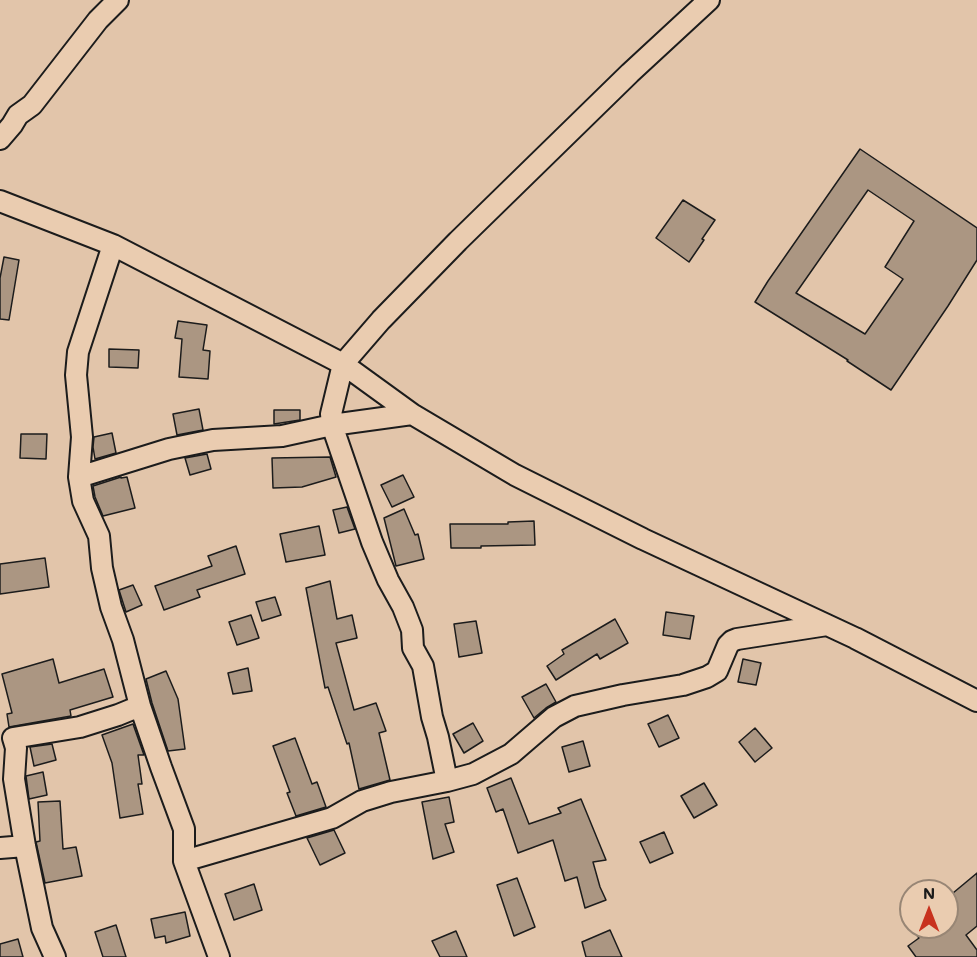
<!DOCTYPE html>
<html>
<head>
<meta charset="utf-8">
<style>
	body { margin:0 }
	#map { position:relative; width:977px; height:957px; overflow:hidden; background:#e2c5aa; font-family:Mali,sans-serif }
	canvas { display:block }
	.north { position:absolute; left:899px; top:879px; width:60px; height:60px; box-sizing:border-box; background:#eaccb0; border:2px solid #988675; border-radius:50%; rotate:0deg; font-size:16px; font-weight:700; line-height:24px; text-align:center; color:#1c1c1c }
	.north::after { content:''; display:block; margin:auto; width:21px; height:27px; background:#c8321e; clip-path:polygon(50% 0,100% 100%,50% 72%,0 100%) }
</style>
</head>
<body>
<div id="map">
<canvas width="977" height="957"></canvas>
<div class="north">N</div>
</div>
<script>
const ctx = document.querySelector('canvas').getContext('2d');
ctx.lineJoin = 'round';
function fill(path, color) {
  ctx.fillStyle = color;
  ctx.fill(path, 'evenodd');
}
function strokePath(path, color, width, dash) {
  ctx.strokeStyle = color;
  ctx.lineWidth = width;
  ctx.lineCap = dash ? 'butt' : 'round';
  ctx.setLineDash(dash || []);
  ctx.stroke(path);
}
const building = new Path2D(`
	M 860,149 L 977,228 L 977,260 L 948,306 L 891,390 L 847,361 L 848,360 L 755,302 L 768,281 ZM 868,190 L 914,221 L 885,267 L 903,279 L 865,334 L 796,293 Z
	M 683,200 L 715,220 L 702,239 L 704,240 L 689,262 L 656,238 Z
	M 4,257 L 19,260 L 9,320 L 0,319 L 0,278 Z
	M 178,321 L 207,325 L 203,350 L 210,351 L 208,379 L 179,377 L 182,339 L 175,338 Z
	M 109,349 L 139,350 L 138,368 L 109,367 Z
	M 199,409 L 203,430 L 177,435 L 173,414 Z
	M 274,410 L 300,410 L 300,420 L 274,424 Z
	M 112,433 L 116,453 L 95,459 L 93,447 L 94,437 Z
	M 21,434 L 47,434 L 46,459 L 20,458 Z
	M 207,454 L 211,469 L 190,475 L 185,458 Z
	M 330,457 L 336,477 L 302,487 L 273,488 L 272,458 Z
	M 403,475 L 414,497 L 392,507 L 381,485 Z
	M 121,477 L 121,478 L 127,477 L 135,508 L 103,516 L 95,497 L 93,486 Z
	M 347,507 L 355,529 L 339,533 L 333,510 Z
	M 404,509 L 415,535 L 418,534 L 424,559 L 396,566 L 384,518 Z
	M 534,521 L 535,545 L 481,546 L 481,548 L 451,548 L 450,524 L 508,524 L 508,522 Z
	M 319,526 L 325,555 L 286,562 L 280,534 Z
	M 236,546 L 245,574 L 197,590 L 200,597 L 164,610 L 155,586 L 212,566 L 208,556 Z
	M 45,558 L 49,587 L 0,594 L 0,564 Z
	M 330,581 L 337,619 L 352,615 L 357,638 L 336,643 L 354,710 L 376,703 L 386,731 L 379,733 L 390,780 L 359,789 L 349,743 L 347,744 L 328,687 L 325,688 L 306,588 Z
	M 133,585 L 142,605 L 126,612 L 119,590 Z
	M 275,597 L 281,615 L 262,621 L 256,602 Z
	M 666,612 L 694,616 L 690,639 L 663,635 Z
	M 251,615 L 259,638 L 237,645 L 229,622 Z
	M 615,619 L 628,643 L 600,659 L 597,654 L 556,680 L 547,666 L 564,654 L 562,650 Z
	M 476,621 L 482,653 L 459,657 L 454,624 Z
	M 53,659 L 59,683 L 104,669 L 113,697 L 70,710 L 71,716 L 9,727 L 7,714 L 12,713 L 2,674 Z
	M 743,659 L 761,663 L 756,685 L 738,682 Z
	M 248,668 L 252,691 L 233,694 L 228,673 Z
	M 166,671 L 178,699 L 185,749 L 168,751 L 152,703 L 146,679 Z
	M 546,684 L 556,702 L 546,708 L 534,718 L 522,697 Z
	M 668,715 L 679,738 L 659,747 L 648,724 Z
	M 473,723 L 483,741 L 464,753 L 453,734 Z
	M 133,724 L 144,755 L 138,755 L 142,784 L 138,784 L 143,814 L 120,818 L 112,763 L 102,735 Z
	M 755,728 L 772,748 L 755,762 L 739,742 Z
	M 295,738 L 312,784 L 317,782 L 326,807 L 296,816 L 287,793 L 290,792 L 273,746 Z
	M 583,741 L 590,766 L 569,772 L 562,747 Z
	M 52,744 L 56,760 L 34,766 L 30,747 Z
	M 43,772 L 47,795 L 29,799 L 26,776 Z
	M 511,778 L 529,824 L 561,813 L 558,808 L 581,799 L 606,860 L 593,862 L 600,887 L 606,900 L 585,908 L 577,877 L 565,881 L 553,840 L 518,853 L 503,809 L 496,812 L 487,788 Z
	M 704,783 L 717,805 L 694,818 L 681,796 Z
	M 449,797 L 454,822 L 445,824 L 454,852 L 433,859 L 422,802 Z
	M 60,801 L 63,849 L 76,847 L 82,876 L 45,883 L 36,842 L 40,841 L 38,802 Z
	M 334,830 L 345,853 L 320,865 L 307,838 Z
	M 664,832 L 673,853 L 650,863 L 640,842 Z
	M 977,873 L 977,926 L 966,935 L 977,950 L 977,957 L 916,957 L 908,946 L 919,938 L 911,927 L 947,927 L 947,898 Z
	M 517,878 L 535,927 L 514,936 L 497,885 Z
	M 254,884 L 262,910 L 234,920 L 225,894 Z
	M 185,912 L 190,936 L 166,943 L 165,936 L 155,938 L 151,919 Z
	M 116,925 L 126,957 L 103,957 L 95,932 Z
	M 610,930 L 622,957 L 586,957 L 582,942 Z
	M 456,931 L 467,957 L 440,957 L 432,941 Z
	M 18,939 L 23,957 L 0,957 L 0,944 Z`);
fill(building, '#ab9682');
strokePath(building, '#1c1c1c', 1.5);
const street = new Path2D(`
	M 0,139 L 12,125 L 18,115 L 32,105 L 98,20 L 118,0
	M 0,201 L 113,245 L 343,364 L 412,414 L 515,475 L 643,539 L 855,638 L 977,701
	M 113,245 L 78,352 L 76,375 L 82,437 L 79,477 L 83,501 L 99,536 L 102,568 L 111,607 L 123,640 L 140,706 L 161,767 L 184,829 L 184,861 L 219,957
	M 79,477 L 169,449 L 213,440 L 282,436 L 332,425 L 412,414
	M 447,781 L 438,737 L 432,717 L 423,666 L 413,648 L 412,630 L 403,607 L 388,580 L 372,542 L 332,425 L 331,414 L 343,364 L 381,320 L 458,241 L 630,73 L 709,0
	M 0,848 L 25,846
	M 184,861 L 332,818 L 362,801 L 391,792 L 447,781 L 473,774 L 511,754 L 554,717 L 575,706 L 623,695 L 683,685 L 707,677 L 717,671 L 728,645 L 732,641 L 737,639 L 827,625
	M 55,957 L 42,928 L 25,846 L 14,779 L 16,748 L 13,738 L 80,727 L 118,715 L 140,706`);
strokePath(street, '#1c1c1c', 24);
strokePath(street, '#eaccb0', 20);
</script>
</body>
</html>
